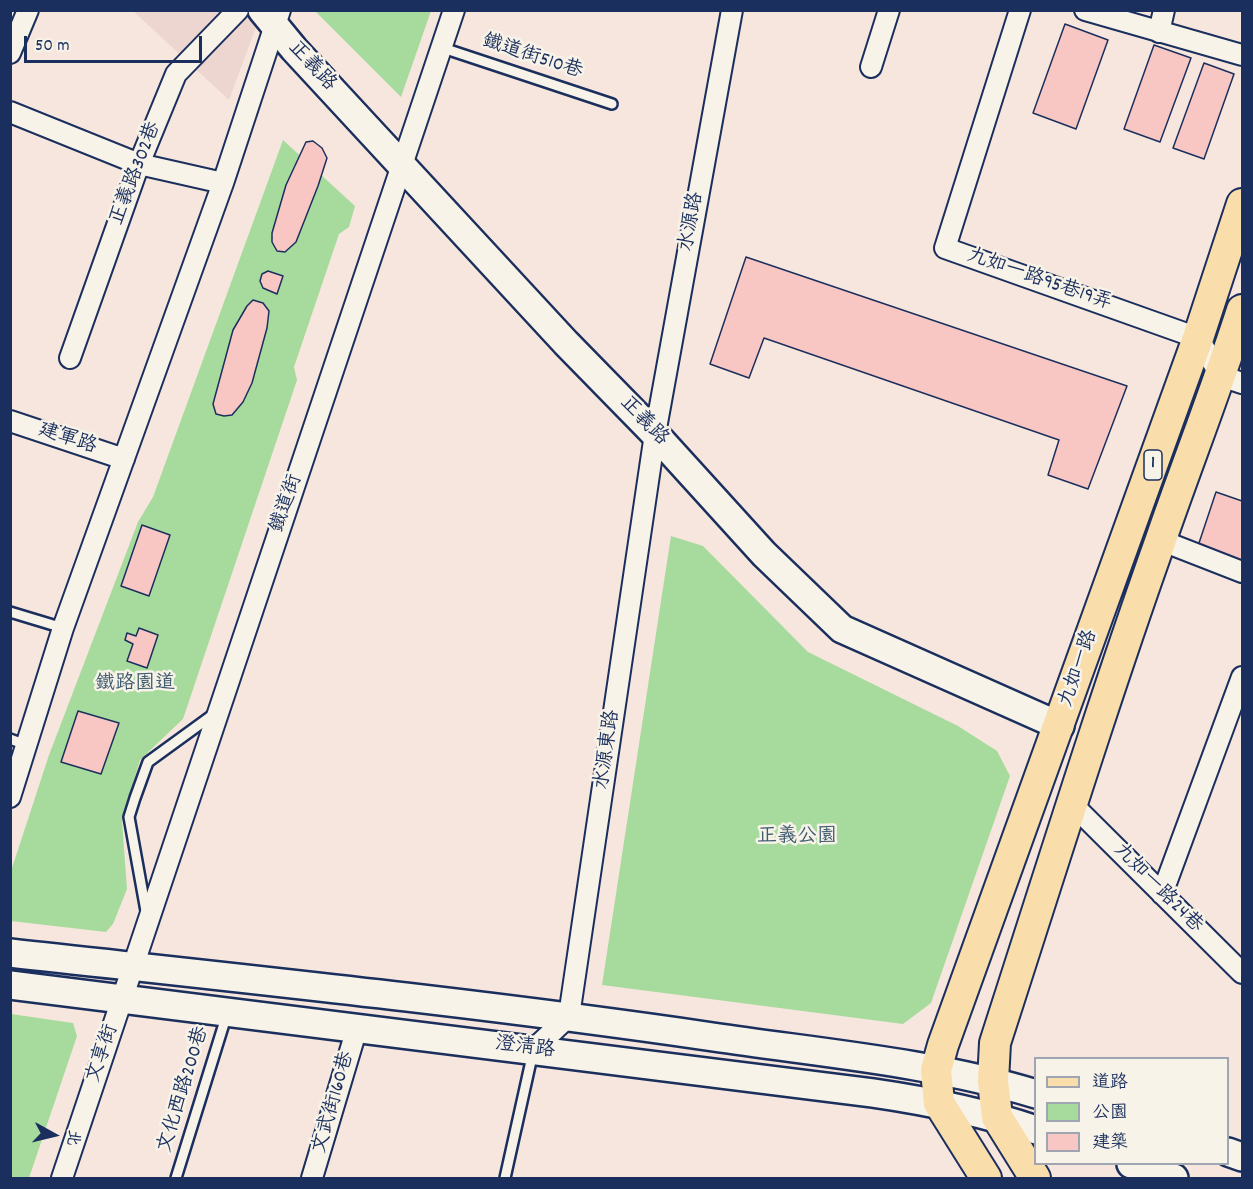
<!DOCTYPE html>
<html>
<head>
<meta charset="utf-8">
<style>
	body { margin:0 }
	#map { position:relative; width:1253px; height:1189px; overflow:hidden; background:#f7e6dd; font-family:Dekko,"LXGW WenKai TC",sans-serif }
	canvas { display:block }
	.frame { position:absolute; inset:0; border:12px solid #1b2f5e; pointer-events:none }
	.legend { position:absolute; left:1034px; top:1057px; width:195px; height:108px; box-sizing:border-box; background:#f7f3e8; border:2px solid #9fa5b1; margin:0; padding:8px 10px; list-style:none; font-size:18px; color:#1b2f5e }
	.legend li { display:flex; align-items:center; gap:12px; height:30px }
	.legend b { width:30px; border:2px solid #9fa5b1 }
	.north { position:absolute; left:24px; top:1105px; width:60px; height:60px; -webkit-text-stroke:4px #f7f3e8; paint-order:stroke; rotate:98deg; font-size:16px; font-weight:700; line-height:24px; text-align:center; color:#1b2f5e }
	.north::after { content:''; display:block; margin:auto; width:21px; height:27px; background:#1b2f5e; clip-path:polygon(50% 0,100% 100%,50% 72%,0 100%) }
	.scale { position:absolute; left:24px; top:36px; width:178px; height:27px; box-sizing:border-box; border:3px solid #1b2f5e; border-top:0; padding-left:8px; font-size:18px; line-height:21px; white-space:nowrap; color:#1b2f5e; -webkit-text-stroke:4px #f7f3e8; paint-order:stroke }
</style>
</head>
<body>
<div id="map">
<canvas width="1253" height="1189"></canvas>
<div class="frame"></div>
<ul class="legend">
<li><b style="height:8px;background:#f9ddab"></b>道路</li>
<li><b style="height:16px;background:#a7db9d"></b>公園</li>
<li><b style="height:16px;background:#f8c7c3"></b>建築</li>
</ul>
<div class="north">北</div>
<div class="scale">50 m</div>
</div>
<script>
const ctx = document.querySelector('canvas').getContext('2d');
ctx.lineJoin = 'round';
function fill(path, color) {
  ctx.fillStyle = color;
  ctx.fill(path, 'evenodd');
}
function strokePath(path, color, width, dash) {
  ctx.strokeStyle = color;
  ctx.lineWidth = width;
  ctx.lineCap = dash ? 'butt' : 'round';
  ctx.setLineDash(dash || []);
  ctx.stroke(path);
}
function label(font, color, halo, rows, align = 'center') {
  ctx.font = font + ' Dekko,"LXGW WenKai TC",sans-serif';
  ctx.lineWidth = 5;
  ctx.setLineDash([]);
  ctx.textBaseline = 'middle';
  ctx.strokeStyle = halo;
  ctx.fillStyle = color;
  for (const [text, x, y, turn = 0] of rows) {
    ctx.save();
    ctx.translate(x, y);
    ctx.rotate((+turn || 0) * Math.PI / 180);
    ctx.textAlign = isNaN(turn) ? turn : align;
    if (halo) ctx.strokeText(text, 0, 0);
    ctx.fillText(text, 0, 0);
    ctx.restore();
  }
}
fill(new Path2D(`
	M 133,11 L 262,11 L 229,100 Z`), '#eed6d0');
fill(new Path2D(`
	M 315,11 L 431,11 L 401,97 Z
	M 283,140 L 355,206 L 349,227 L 339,234 L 294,367 L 297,380 L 183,719 L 140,760 L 122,821 L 127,889 L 113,924 L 106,932 L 11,921 L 11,871 L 49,755 L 138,522 L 153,497 Z
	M 671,536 L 703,546 L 808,652 L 958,726 L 997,751 L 1010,776 L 931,1003 L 903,1024 L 602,985 Z
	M 11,1014 L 73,1023 L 77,1036 L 29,1178 L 11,1178 Z`), '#a7db9d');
const building = new Path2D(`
	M 1065,24 L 1108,40 L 1076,129 L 1033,113 Z
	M 1154,45 L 1191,58 L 1160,142 L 1124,129 Z
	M 1204,63 L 1234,74 L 1204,159 L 1173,148 Z
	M 313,141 L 322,148 L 327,158 L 318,186 L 296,242 L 285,252 L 277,251 L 272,242 L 272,233 L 286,185 L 306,142 Z
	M 746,257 L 1127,386 L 1088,489 L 1048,475 L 1059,440 L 764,338 L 749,378 L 710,364 Z
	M 268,271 L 283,276 L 277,294 L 263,288 L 260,281 L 262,274 Z
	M 253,300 L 263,303 L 269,311 L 267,328 L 252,383 L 243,402 L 232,415 L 224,416 L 216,414 L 213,404 L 233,330 L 247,306 Z
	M 1216,492 L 1242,501 L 1242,568 L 1196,552 Z
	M 142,525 L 170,535 L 149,596 L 121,586 Z
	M 139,628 L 158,635 L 147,668 L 127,661 L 133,644 L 125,640 L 127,633 L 136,636 Z
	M 78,711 L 119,723 L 101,774 L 61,762 Z`);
fill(building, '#f8c7c3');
strokePath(building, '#1b2f5e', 1.5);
const lane = new Path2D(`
	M 440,47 L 612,104
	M 10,612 L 63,628
	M 10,739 L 26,745
	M 146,911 L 129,817 L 135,798 L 148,762 L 214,714
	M 176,1178 L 227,1014
	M 505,1178 L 533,1052`);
const street = new Path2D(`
	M 1020,10 L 945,248 L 1198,338 L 1221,376 L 1242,383
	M 1085,10 L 1242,55
	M 1159,32 L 1164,10
	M 10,53 L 28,10
	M 871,67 L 889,10
	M 10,112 L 139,164 L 223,183
	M 70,358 L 139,164 L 176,74 L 238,10
	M 10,421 L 124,459
	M 1160,540 L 1242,572
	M 10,797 L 63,628 L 223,183 L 280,10
	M 1072,804 L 1242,973
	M 1162,894 L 1242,677
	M 533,1050 L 569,1016 L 655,434 L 732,10
	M 62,1178 L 454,10
	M 312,1178 L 357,1028`);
const secondary = new Path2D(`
	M 262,10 L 294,49 L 566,343 L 655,434 L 764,554 L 842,629 L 1060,726
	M 10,953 C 245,979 480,1003 713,1037 C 820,1053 931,1062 1036,1094
	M 10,985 L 873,1093 C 928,1101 982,1112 1036,1130
	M 1228,1152 L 1242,1157
	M 1131,1164 L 1174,1178`);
const primary = new Path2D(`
	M 986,1178 L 939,1103 L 936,1070 L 943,1045 L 1198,338 L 1242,204
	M 1035,1178 L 997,1117 L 993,1081 L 995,1043 C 1049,876 1101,708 1160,542 C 1187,464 1217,388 1242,310`);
strokePath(lane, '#1b2f5e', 14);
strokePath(street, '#1b2f5e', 24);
strokePath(secondary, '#1b2f5e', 32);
strokePath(primary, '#1b2f5e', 34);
strokePath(lane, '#f7f3e8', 9);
strokePath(street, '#f7f3e8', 20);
strokePath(secondary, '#f7f3e8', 27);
strokePath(primary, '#f9ddab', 30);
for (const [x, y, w] of [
	[1153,465,18]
]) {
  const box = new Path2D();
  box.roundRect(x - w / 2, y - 15, w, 30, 4.5);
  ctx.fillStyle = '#f7f3e8';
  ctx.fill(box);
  strokePath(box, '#1b2f5e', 1.5);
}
label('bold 18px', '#1b2f5e', null, [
	["1",1153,465]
]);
label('20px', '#1b2f5e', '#f7f3e8', [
	["鐵道街510巷",532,58,18],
	["正義路",311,67,47],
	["正義路302巷",137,174,-69],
	["水源路",693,222,-80],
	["九如一路95巷19弄",1039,281,19],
	["正義路",643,422,46],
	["建軍路",67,440,18],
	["鐵道街",288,504,-71],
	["九如一路",1080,669,-71],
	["水源東路",609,750,-82],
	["九如一路24巷",1157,889,45],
	["澄清路",525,1049,7],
	["文享街",104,1054,-71],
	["文化西路200巷",185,1090,-73],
	["文武街160巷",335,1103,-74]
]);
label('20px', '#3e5a6e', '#f7f3e8', [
	["鐵路園道",135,685],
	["正義公園",797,838]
]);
</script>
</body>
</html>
